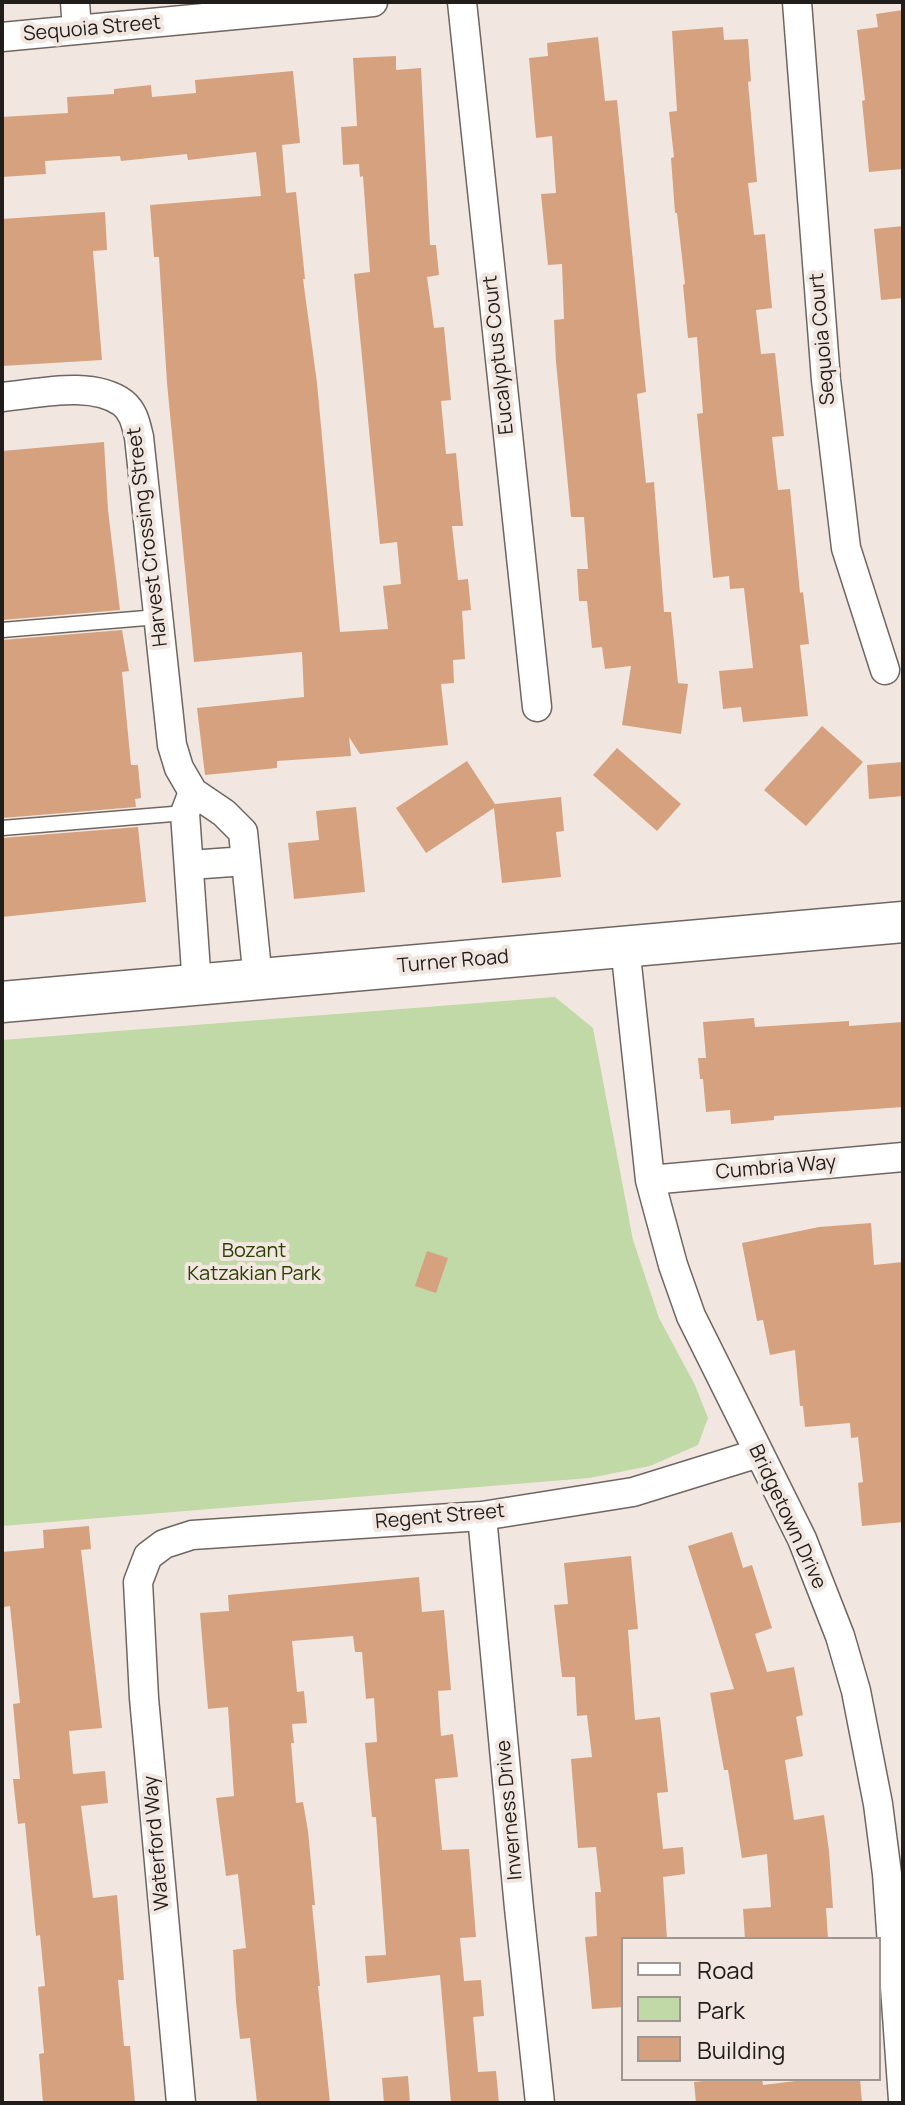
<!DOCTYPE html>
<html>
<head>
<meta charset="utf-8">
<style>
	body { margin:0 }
	#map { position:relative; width:905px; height:2105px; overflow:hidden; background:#f2e7e0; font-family:Manrope,sans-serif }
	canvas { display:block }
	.frame { position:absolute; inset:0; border:4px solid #211d1b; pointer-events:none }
	.legend { position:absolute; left:621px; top:1937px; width:260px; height:144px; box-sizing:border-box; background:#f2e7e0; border:2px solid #9e9691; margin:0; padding:10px 14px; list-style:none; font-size:24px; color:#211d1b }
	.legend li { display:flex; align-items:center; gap:16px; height:40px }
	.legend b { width:40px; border:2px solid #9e9691 }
</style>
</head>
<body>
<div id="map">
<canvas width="905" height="2105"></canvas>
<div class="frame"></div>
<ul class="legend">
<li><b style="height:10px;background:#fff"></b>Road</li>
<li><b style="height:22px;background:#c1d8a7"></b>Park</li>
<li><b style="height:22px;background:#d5a17e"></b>Building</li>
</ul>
</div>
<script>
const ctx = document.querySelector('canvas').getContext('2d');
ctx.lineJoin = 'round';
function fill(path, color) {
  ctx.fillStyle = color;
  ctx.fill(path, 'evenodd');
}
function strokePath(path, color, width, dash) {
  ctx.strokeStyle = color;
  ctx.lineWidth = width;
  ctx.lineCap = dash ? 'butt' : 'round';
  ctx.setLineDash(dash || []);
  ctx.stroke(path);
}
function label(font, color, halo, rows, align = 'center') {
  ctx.font = font + ' Manrope,sans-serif';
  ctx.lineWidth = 8;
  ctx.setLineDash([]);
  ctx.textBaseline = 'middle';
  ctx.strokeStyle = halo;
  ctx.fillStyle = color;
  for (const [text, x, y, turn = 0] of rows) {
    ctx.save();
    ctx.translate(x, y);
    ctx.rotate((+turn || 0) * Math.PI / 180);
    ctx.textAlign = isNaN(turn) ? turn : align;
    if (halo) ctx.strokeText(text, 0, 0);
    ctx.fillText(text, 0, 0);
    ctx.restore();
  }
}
fill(new Path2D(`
	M 555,997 L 593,1028 L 633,1240 L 659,1318 L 695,1385 L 708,1418 L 698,1445 L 650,1466 L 589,1478 L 2,1526 L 2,1040 Z`), '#c1d8a7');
fill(new Path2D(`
	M 903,10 L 903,169 L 869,172 L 862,101 L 865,100 L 857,30 L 878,27 L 876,14 Z
	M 723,27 L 724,40 L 748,39 L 751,81 L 748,82 L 757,182 L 748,183 L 754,235 L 765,234 L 772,308 L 756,310 L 761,354 L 775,353 L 784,436 L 772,437 L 778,490 L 790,489 L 800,593 L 803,592 L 809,644 L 800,645 L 808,716 L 743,722 L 741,707 L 723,709 L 719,671 L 753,668 L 744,588 L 730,589 L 729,576 L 713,578 L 697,414 L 703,413 L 697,337 L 688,338 L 683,285 L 685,284 L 677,213 L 675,213 L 671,158 L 674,157 L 669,112 L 677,111 L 672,31 Z
	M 598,37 L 605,101 L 617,100 L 646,392 L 637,394 L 646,483 L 654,482 L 664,612 L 671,612 L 678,683 L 688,684 L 681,734 L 622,725 L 631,666 L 605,669 L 602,647 L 592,648 L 587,601 L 579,601 L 577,569 L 588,569 L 584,517 L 571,517 L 556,362 L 554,320 L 564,319 L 562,264 L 548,265 L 541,194 L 556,193 L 552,136 L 536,138 L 529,58 L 548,56 L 547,43 Z
	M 396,56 L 396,70 L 421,68 L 430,245 L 436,245 L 439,275 L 427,277 L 434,328 L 444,327 L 451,400 L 441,401 L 446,454 L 456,453 L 463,526 L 452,526 L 458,580 L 468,579 L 471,610 L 462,611 L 465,659 L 453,660 L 454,683 L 441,684 L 448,745 L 360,754 L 349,737 L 351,756 L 277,761 L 277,768 L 205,775 L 197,708 L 304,697 L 302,652 L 194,662 L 167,383 L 159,257 L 154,257 L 150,205 L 261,196 L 256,152 L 188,160 L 187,154 L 121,161 L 120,156 L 45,161 L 46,174 L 2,177 L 2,117 L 68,113 L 67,97 L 114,94 L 114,89 L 151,85 L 152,97 L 196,93 L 195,80 L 293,71 L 300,143 L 282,145 L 286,193 L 296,192 L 305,279 L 303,279 L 317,383 L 340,632 L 388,629 L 383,586 L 401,584 L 397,542 L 380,544 L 354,274 L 370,272 L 363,176 L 360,177 L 359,164 L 343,165 L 341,127 L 357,126 L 353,58 Z
	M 105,212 L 107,250 L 93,251 L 102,360 L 2,366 L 2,219 Z
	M 903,226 L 903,298 L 881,300 L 874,229 Z
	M 104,442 L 108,510 L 120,610 L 2,620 L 2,451 Z
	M 122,630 L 129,671 L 122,672 L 131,765 L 138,765 L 141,798 L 135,799 L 136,807 L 2,818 L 2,640 Z
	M 822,726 L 863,762 L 806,826 L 764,790 Z
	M 617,748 L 681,804 L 657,831 L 593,775 Z
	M 467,761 L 495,804 L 561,797 L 564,831 L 556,832 L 561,877 L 502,883 L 494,808 L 426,853 L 396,808 Z
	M 903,762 L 903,796 L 869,799 L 867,765 Z
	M 356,807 L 365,892 L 294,899 L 288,843 L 319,840 L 316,811 Z
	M 138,827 L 146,902 L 2,917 L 2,838 Z
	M 754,1018 L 755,1027 L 849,1021 L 849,1026 L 903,1022 L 903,1107 L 774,1116 L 774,1120 L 731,1124 L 730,1110 L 706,1112 L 703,1079 L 700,1079 L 698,1058 L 706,1058 L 703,1022 Z
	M 871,1223 L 874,1265 L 903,1262 L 903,1522 L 862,1526 L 858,1483 L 863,1482 L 858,1437 L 851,1438 L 850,1423 L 805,1427 L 803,1406 L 800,1406 L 795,1350 L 770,1355 L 763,1320 L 757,1321 L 742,1243 L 819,1227 Z
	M 427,1251 L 448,1258 L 436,1293 L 415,1286 Z
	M 89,1526 L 91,1549 L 81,1550 L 102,1728 L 69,1731 L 73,1774 L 105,1771 L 108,1803 L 81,1806 L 93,1898 L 117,1895 L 124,1980 L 118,1980 L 124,2046 L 130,2046 L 135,2103 L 43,2103 L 39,2054 L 44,2053 L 38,1987 L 45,1986 L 40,1935 L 36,1936 L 25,1823 L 18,1824 L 13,1779 L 20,1779 L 13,1704 L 20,1703 L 10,1606 L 4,1607 L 2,1552 L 44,1548 L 43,1530 Z
	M 732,1532 L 743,1568 L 752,1565 L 772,1628 L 755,1634 L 767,1672 L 794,1667 L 803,1715 L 796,1717 L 803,1756 L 785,1760 L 794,1820 L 824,1815 L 829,1851 L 833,1908 L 826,1908 L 828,1939 L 745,1939 L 743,1909 L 771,1907 L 767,1854 L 742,1858 L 728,1770 L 724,1770 L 710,1693 L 734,1689 L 688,1546 Z
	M 631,1556 L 638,1629 L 628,1630 L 635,1720 L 660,1717 L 668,1792 L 657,1793 L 663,1849 L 683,1847 L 685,1874 L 663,1877 L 667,1939 L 623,1939 L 623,2007 L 592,2009 L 585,1937 L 597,1936 L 595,1892 L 601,1892 L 596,1847 L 578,1848 L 571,1759 L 592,1757 L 587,1715 L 577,1716 L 575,1677 L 562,1677 L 554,1605 L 568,1604 L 564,1563 Z
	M 419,1577 L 422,1612 L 444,1610 L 451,1690 L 438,1691 L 441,1736 L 453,1734 L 458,1777 L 435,1779 L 442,1850 L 469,1849 L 476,1937 L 460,1938 L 464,1981 L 481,1980 L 484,2016 L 473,2017 L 478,2072 L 496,2071 L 499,2103 L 451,2103 L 440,1975 L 367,1983 L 365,1956 L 386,1955 L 376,1817 L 372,1817 L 365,1743 L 377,1742 L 374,1698 L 366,1699 L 362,1652 L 355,1652 L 353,1636 L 292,1641 L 297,1692 L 304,1691 L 307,1723 L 292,1724 L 294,1743 L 291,1743 L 296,1803 L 303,1802 L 308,1831 L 315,1905 L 312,1905 L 320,1986 L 318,1986 L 330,2103 L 257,2103 L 250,2038 L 240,2039 L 236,2002 L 233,1950 L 246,1948 L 238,1874 L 226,1876 L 216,1798 L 234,1796 L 228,1707 L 208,1709 L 200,1613 L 229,1611 L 228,1595 Z
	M 408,2076 L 410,2103 L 384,2103 L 382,2078 Z
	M 724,2079 L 762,2079 L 763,2085 L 812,2079 L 860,2079 L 862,2102 L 696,2103 L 694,2082 Z`), '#d5a17e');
const lane = new Path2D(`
	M 2,630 L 158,617
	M 2,828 L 185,813`);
const street = new Path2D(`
	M 75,2 L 77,30
	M 462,2 L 537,707
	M 797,2 L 826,380 L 846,548 L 885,670
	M 2,37 L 373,2
	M 2,397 C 38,394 91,380 123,403 C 134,412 136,425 139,437 L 172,745 L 179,768 L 193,792
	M 190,865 L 246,861
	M 625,946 L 650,1180 L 673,1265 L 691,1316 L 802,1539 L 840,1636 L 856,1691 L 878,1804 L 887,1874 L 903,2100
	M 197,986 L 185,813 L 193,792 L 224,813 L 243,832 L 258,980
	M 650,1180 L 903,1157
	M 482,1516 L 519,1908 L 540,2103
	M 181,2103 L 144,1698 L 138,1582 L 148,1556 L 164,1544 L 192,1535 L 482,1516 L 633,1492 L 759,1453`);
const secondary = new Path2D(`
	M 2,1002 L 903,922`);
strokePath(lane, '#706661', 17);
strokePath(street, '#706661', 31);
strokePath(secondary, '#706661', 43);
strokePath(lane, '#fff', 14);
strokePath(street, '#fff', 28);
strokePath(secondary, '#fff', 40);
label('20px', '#211d1b', '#f2e7e0', [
	["Sequoia Street",92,29,-5],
	["Sequoia Court",823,339,-95],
	["Eucalyptus Court",499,355,-96],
	["Harvest Crossing Street",148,537,-97],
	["Turner Road",453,962,-5],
	["Cumbria Way",776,1168,-5],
	["Regent Street",440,1517,-5],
	["Bridgetown Drive",787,1517,65],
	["Inverness Drive",510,1810,-95],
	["Waterford Way",157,1843,-95]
]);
label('20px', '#2a3f02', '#f2e7e0', [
	["Bozant",254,1251],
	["Katzakian Park",254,1274]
]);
</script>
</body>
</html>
